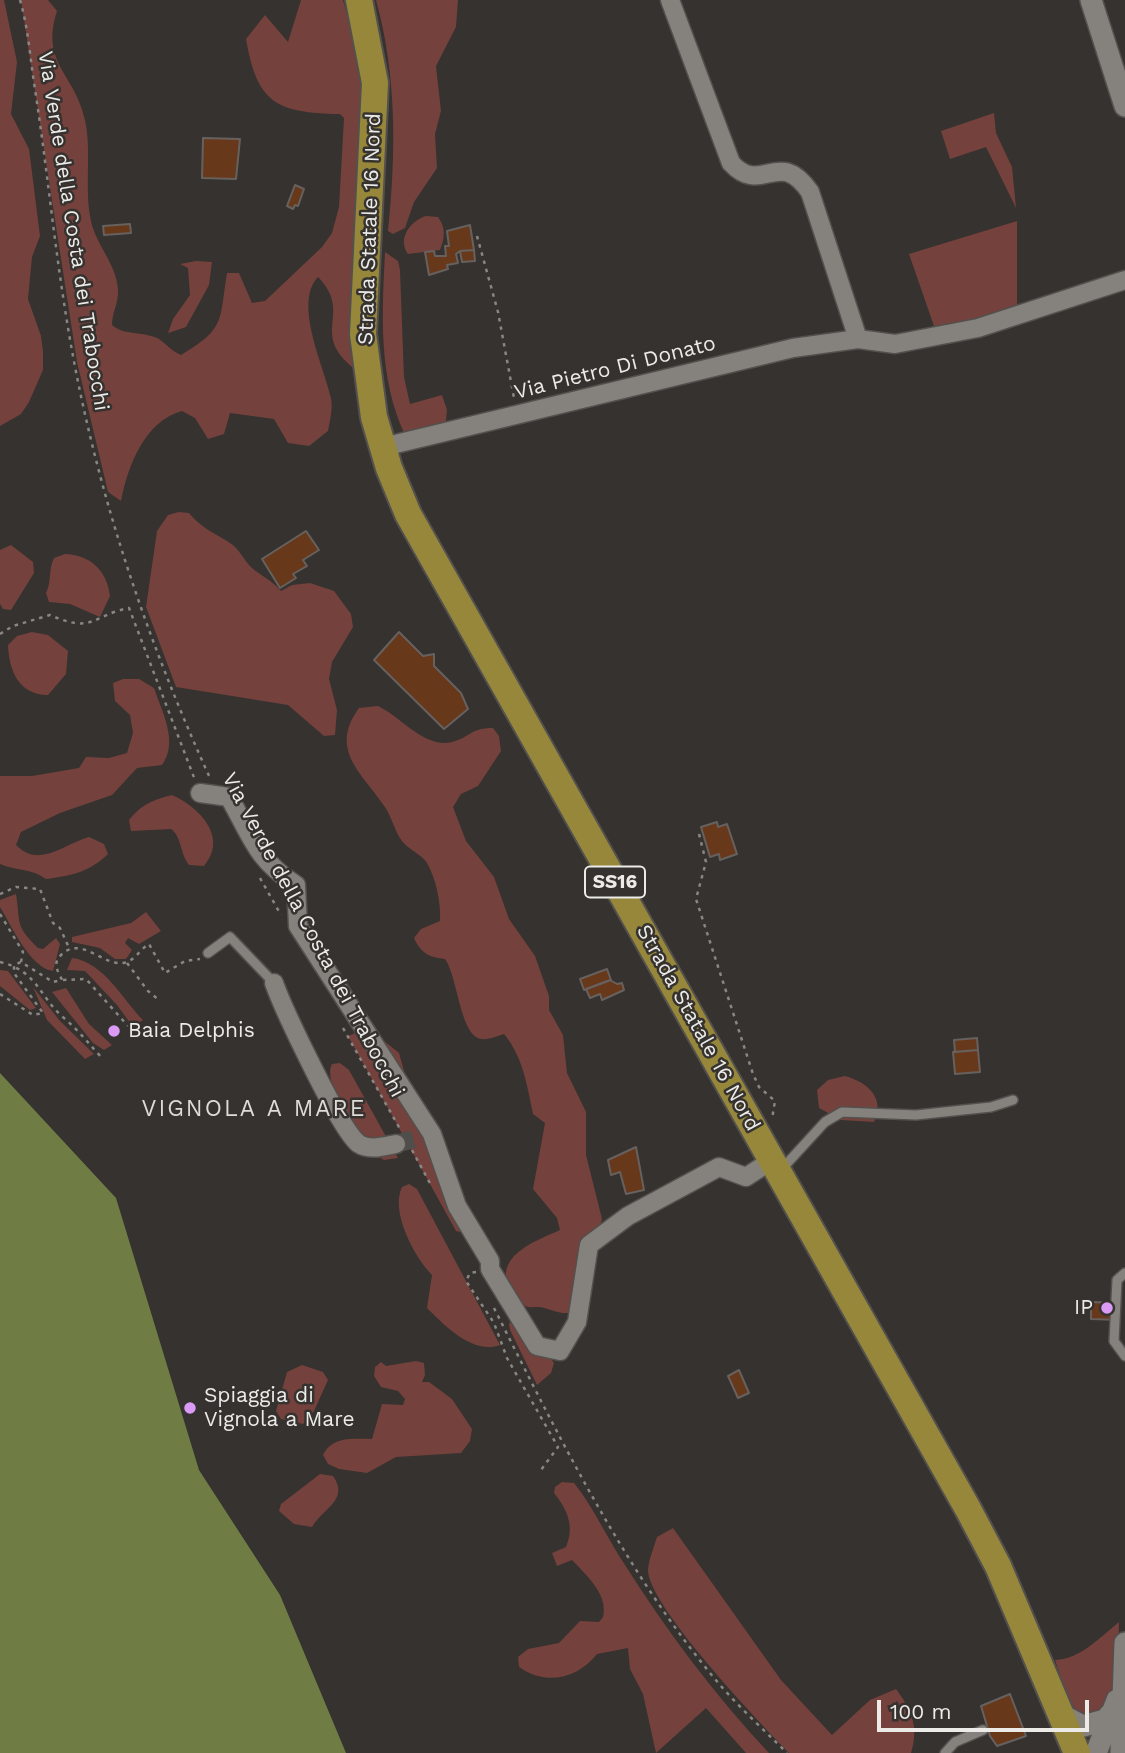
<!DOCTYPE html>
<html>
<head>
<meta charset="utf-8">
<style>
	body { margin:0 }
	#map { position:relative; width:1125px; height:1753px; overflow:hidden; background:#35322f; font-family:"Work Sans",sans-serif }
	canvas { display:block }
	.scale { position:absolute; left:877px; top:1700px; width:212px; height:32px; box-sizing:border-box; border:4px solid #ecebe8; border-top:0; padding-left:9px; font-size:21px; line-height:24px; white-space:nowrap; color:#ecebe8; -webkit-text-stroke:5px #35322f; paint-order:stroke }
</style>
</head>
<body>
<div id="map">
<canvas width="1125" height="1753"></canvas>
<div class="scale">100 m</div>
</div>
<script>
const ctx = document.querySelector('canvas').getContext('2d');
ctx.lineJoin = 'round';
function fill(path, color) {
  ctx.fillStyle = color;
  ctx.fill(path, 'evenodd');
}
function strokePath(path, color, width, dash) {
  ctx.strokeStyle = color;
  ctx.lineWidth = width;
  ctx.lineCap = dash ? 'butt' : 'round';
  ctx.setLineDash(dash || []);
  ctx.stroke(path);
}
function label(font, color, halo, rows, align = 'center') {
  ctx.font = font + ' "Work Sans",sans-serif';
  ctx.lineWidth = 5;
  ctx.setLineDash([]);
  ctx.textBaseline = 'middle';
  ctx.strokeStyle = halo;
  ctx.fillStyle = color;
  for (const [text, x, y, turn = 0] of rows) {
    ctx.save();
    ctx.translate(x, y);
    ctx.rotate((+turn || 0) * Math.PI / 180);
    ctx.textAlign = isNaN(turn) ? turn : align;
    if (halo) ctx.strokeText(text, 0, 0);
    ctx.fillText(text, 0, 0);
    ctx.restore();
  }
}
fill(new Path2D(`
	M 0,0 L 4,0 L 17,62 L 11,114 L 29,149 L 40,236 L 32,257 L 28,299 L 41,336 L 43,352 L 43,370 L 29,402 L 21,414 L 0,426 Z
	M 21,0 L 48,0 L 57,11 C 40,64 75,73 85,120 C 92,152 84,187 91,221 C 96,245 116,263 118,289 C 119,303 112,312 112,325 C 125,336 141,331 157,338 C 166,343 171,351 181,355 C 226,328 219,322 227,273 L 239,273 L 252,303 L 265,301 L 322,247 L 332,233 L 339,207 L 344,118 L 340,114 C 276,113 257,103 246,39 L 265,15 L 288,42 L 301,0 L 343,0 L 360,62 L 364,103 L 356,371 C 350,365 341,358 337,350 C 323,324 347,307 318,277 C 293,303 324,366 331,398 C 333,408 330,421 328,431 L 309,446 L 288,443 L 274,419 L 230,413 L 224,434 L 208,439 L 195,418 L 182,411 C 145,421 128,465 121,501 L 108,492 L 77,362 Z
	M 376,0 L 458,0 L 456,27 L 436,66 L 441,111 L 435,134 L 437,168 L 414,202 L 405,228 L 393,234 L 388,231 C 396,153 397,76 376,0 Z
	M 994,113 L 996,133 L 1012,167 L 1016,208 L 986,147 L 950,159 L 941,131 Z
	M 426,216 L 438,217 C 446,228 445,237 440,250 L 408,254 C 397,239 410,221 426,216 Z
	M 1017,221 L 1017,314 L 935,329 L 909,254 Z
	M 385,252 L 398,261 L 400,270 L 404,377 L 410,404 L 442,395 L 447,410 L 445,430 L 405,435 C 378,377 382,314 385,252 Z
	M 196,261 L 212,262 L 209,285 L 186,327 L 168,333 L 173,319 L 190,295 L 188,268 L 180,264 Z
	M 179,512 L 189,513 C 202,529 217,534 233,545 C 240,551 244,560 251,567 C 261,576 272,580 281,591 L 292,585 L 310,583 L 334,591 L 351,614 L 353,627 L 332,662 L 329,679 L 337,710 L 335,735 L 324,736 L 288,705 L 176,687 L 146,607 L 157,531 L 168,515 Z
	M 11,545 L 33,562 L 34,573 L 11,610 L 3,609 L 0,604 L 0,550 Z
	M 65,554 C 90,555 107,570 110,596 L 100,617 L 70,604 L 49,602 L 46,593 C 52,581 48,570 54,558 Z
	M 32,632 L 48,635 L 68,651 L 66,674 L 48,695 C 19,695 9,671 8,645 L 17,636 Z
	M 123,679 L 139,679 L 154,688 C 162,712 179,742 162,765 L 137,768 L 112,795 L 60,813 L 21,832 L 16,845 C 40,869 63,844 89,837 L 104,844 L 108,854 C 90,872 70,876 46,879 C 31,868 16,871 0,864 L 0,776 L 32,776 L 79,768 L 86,757 L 109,758 L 127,753 L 133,733 L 130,715 L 115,701 L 113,683 Z
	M 378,706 C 400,716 425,749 452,742 C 471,737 470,728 493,728 L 499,736 L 501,751 L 478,786 L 461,794 L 453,807 L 466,841 L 494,877 L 509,919 L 535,956 L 549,996 L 549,1010 L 563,1035 L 567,1073 L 586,1112 L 586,1155 L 602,1219 L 575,1311 C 563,1316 556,1311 544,1308 C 539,1306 533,1308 528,1307 C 518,1303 514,1297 509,1288 C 494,1255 538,1240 560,1230 L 557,1218 L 533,1189 L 545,1123 L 533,1114 C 527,1085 523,1057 504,1034 C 497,1036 489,1040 482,1039 C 460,1037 458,977 445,959 C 428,957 421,953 414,938 L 421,929 L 440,921 C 441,902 436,879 427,863 C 421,854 409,850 402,841 C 395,832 392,818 385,807 C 363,774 328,750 359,708 Z
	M 172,795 C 199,807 229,837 204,866 L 189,865 C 180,854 182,837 171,829 L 131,831 L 129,820 C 142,804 153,800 172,795 Z
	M 16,894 C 21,924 14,924 38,948 L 43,949 L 56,938 L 60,944 L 53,971 C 30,968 11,925 0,907 L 0,900 Z
	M 146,912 L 161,931 L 139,944 L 128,938 L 125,943 L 132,950 L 126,959 L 115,959 L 100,948 L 72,942 L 72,937 L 131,923 Z
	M 72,958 C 104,962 122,999 143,1020 L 133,1027 L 117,1005 L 85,971 L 67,970 Z
	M 0,970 L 8,971 L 36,1008 L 30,1010 L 0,986 Z
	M 33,987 L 60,1021 L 94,1054 L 85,1059 L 47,1020 Z
	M 66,988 L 89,1024 L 112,1045 L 104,1050 L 93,1043 L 52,992 Z
	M 368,1028 L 399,1053 L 410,1092 L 459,1185 L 466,1205 L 465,1233 L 456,1231 L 348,1036 Z
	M 340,1063 L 349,1070 L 398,1158 L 384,1160 L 373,1154 C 361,1136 321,1083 332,1064 Z
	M 845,1076 C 867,1082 886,1098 874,1122 L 841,1120 L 819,1108 L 817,1090 L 828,1080 Z
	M 409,1184 L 417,1189 L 500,1345 C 473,1355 445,1326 427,1308 L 432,1275 C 414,1257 390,1211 402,1187 Z
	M 513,1320 L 546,1351 L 554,1363 L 551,1373 L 537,1385 L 510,1330 L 509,1324 Z
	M 416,1361 L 424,1363 L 425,1375 L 422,1382 L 429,1382 L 452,1399 L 472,1429 L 470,1441 L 461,1453 L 396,1457 L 367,1473 L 339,1469 L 328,1464 L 323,1455 C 333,1436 352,1439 372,1439 L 382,1404 L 403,1405 L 405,1399 L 398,1391 L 381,1387 L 374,1376 L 375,1367 L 381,1362 L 386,1366 Z
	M 302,1365 L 323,1372 L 328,1380 L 314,1411 L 303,1424 L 281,1419 L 276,1411 L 287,1372 Z
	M 320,1474 L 333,1476 C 350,1500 322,1509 312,1527 L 294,1524 L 279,1511 L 281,1504 Z
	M 562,1482 L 574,1483 C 594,1508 607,1538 625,1565 C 667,1631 715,1696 769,1753 L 746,1753 L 706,1708 L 656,1753 L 643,1694 L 630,1669 L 628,1648 L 597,1654 C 577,1679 546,1686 519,1667 L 518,1657 L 528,1649 L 559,1643 L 580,1621 L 599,1622 L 603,1617 C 608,1594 587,1576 572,1560 L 557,1566 L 552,1553 L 566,1547 C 575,1526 567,1509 554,1493 L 555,1487 Z
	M 673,1528 L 781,1680 L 832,1735 L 870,1700 L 896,1689 C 912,1710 919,1727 911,1753 L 789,1753 C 761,1724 646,1604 648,1569 C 649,1559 654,1547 657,1537 Z
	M 1119,1622 C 1118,1655 1119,1684 1101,1713 L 1080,1716 L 1068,1699 L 1055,1660 C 1081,1659 1100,1637 1119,1622 Z`), '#75413c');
fill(new Path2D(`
	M 0,1073 L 116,1198 L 199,1470 L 280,1595 L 346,1753 L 0,1753 Z`), '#6f7d45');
const building = new Path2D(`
	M 203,138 L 240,139 L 236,179 L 202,178 Z
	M 295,185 L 304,189 L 298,206 L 295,205 L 293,209 L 287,206 Z
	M 130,224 L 131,233 L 104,235 L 103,226 Z
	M 470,225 L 474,250 L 460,251 L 456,254 L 458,263 L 447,265 L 448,269 L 429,275 L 425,252 L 434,251 L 435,256 L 446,256 L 445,246 L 449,246 L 447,231 Z
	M 474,250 L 475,261 L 462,262 L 460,251 Z
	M 306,531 L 319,550 L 303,560 L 307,566 L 293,574 L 296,578 L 280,588 L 262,559 Z
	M 399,632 L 423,656 L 434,654 L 434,666 L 461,693 L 468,709 L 444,729 L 374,660 Z
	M 717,822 L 718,827 L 727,824 L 737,854 L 720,860 L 719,854 L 710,857 L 701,827 Z
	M 607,969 L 611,980 L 584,990 L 580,979 Z
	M 610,980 L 617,984 L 622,983 L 624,990 L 602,1000 L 600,994 L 590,998 L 586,989 Z
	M 977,1038 L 978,1050 L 955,1052 L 954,1040 Z
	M 978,1050 L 980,1072 L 955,1074 L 953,1052 Z
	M 636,1147 L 644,1190 L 626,1194 L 620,1172 L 611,1175 L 608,1160 Z
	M 1091,1302 L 1120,1303 L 1119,1320 L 1091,1319 Z
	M 739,1370 L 749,1393 L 738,1398 L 728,1376 Z
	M 1010,1694 L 1026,1736 L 997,1746 L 990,1736 L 981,1706 Z`);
fill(building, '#68381a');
strokePath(building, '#66615f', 2);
strokePath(new Path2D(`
	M 396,1144 L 432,1134`), '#504e4b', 18, [18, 9]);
const service = new Path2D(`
	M 208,953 L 230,937 L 274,983
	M 780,1171 L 825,1122 L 842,1112 L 916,1115 L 991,1107 L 1013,1100
	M 1125,1273 L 1117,1280 L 1114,1341 L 1125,1356
	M 945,1753 L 955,1742 L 983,1730`);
const minor = new Path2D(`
	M 670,0 L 731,163 C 762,197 778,146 810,192 L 858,339
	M 383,447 L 793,348 L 858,339 L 895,344 L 978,328 L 1125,280
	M 200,793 L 229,797 C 252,837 255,858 296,885 L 298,926 L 432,1134 L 457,1206 L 490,1261 L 490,1269 L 537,1346 L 560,1351 L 577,1322 L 589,1245 L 628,1216 L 719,1167 L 746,1177 L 772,1160
	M 274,983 C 283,1008 341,1132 359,1144 C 370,1151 385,1146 396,1144`);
const tertiary = new Path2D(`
	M 1091,0 L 1125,106
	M 1060,1714 L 1083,1726 L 1105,1720 L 1113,1711
	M 1096,1753 L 1117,1700
	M 1121,1753 L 1125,1643`);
const primary = new Path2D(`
	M 359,0 L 375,83 L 363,334 L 374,417 L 389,468 L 408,514 L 968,1509 L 998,1566 L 1077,1753`);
strokePath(service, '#53504d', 12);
strokePath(minor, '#53504d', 21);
strokePath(tertiary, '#53504d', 24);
strokePath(primary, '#53504d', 30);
strokePath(new Path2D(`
	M 20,0 C 28,27 30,56 34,83 C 46,159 53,234 65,309 C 90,472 142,629 210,778
	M 477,236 L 498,312 L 514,398
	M 0,634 L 13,626 L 50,615 C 94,634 90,616 129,608 L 195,780
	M 699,834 L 706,862 L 696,899 L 753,1074 L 759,1087 L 775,1101 L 772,1119
	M 260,878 L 281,915
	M 0,894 L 16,887 L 40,889 L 53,923 L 60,928 L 70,950
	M 0,914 L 23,952 L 21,962
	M 0,962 C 38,971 39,997 64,1018 C 79,1031 89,1044 102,1058
	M 127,963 L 148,991 L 160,1001
	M 63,980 L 86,979 L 128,1026
	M 0,994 L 33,1015 L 43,1013 L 14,973 L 14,965 L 21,962 L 53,982 L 62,980 C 58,971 52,964 61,955 C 81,935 103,966 123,963 C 134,962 140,949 149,944 L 165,973 L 185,961 L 200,959
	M 343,1028 L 400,1129
	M 412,1150 L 432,1187
	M 476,1272 L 470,1273 L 466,1281 L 494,1323 L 507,1358 L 558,1447 L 541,1470
	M 494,1308 C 559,1437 626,1574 720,1685 C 741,1709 765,1731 787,1753`), '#898784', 2.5, [3.5, 5]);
strokePath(service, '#85827e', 9);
strokePath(minor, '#85827e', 18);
strokePath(tertiary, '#85827e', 21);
strokePath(primary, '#96873b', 26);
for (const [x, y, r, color] of [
	[114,1031,7,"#da9af6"],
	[1107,1308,7,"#da9af6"],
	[190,1408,7,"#da9af6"]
]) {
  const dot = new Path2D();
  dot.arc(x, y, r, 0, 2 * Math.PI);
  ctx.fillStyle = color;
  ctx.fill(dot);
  strokePath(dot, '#35322f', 2.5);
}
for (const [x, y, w] of [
	[615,882,60]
]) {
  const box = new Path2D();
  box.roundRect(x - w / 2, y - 15.5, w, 31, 5);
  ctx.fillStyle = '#35322f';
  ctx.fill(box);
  strokePath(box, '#ecebe8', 2);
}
label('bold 19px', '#ecebe8', null, [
	["SS16",615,882]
]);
label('21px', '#ecebe8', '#35322f', [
	["Strada Statale 16 Nord",370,229,-88],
	["Via Verde della Costa dei Trabocchi",73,231,81],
	["Via Pietro Di Donato",615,368,-14],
	["Via Verde della Costa dei Trabocchi",313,935,62],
	["Strada Statale 16 Nord",698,1028,61]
]);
label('21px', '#ecebe8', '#35322f', [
	["Baia Delphis",128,1031],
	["IP",1093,1308,"right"],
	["Spiaggia di",204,1396],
	["Vignola a Mare",204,1420]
], 'left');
ctx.letterSpacing = '2px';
label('23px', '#dfdbd7', '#35322f', [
	["VIGNOLA A MARE",254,1109]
]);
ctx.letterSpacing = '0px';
</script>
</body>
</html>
